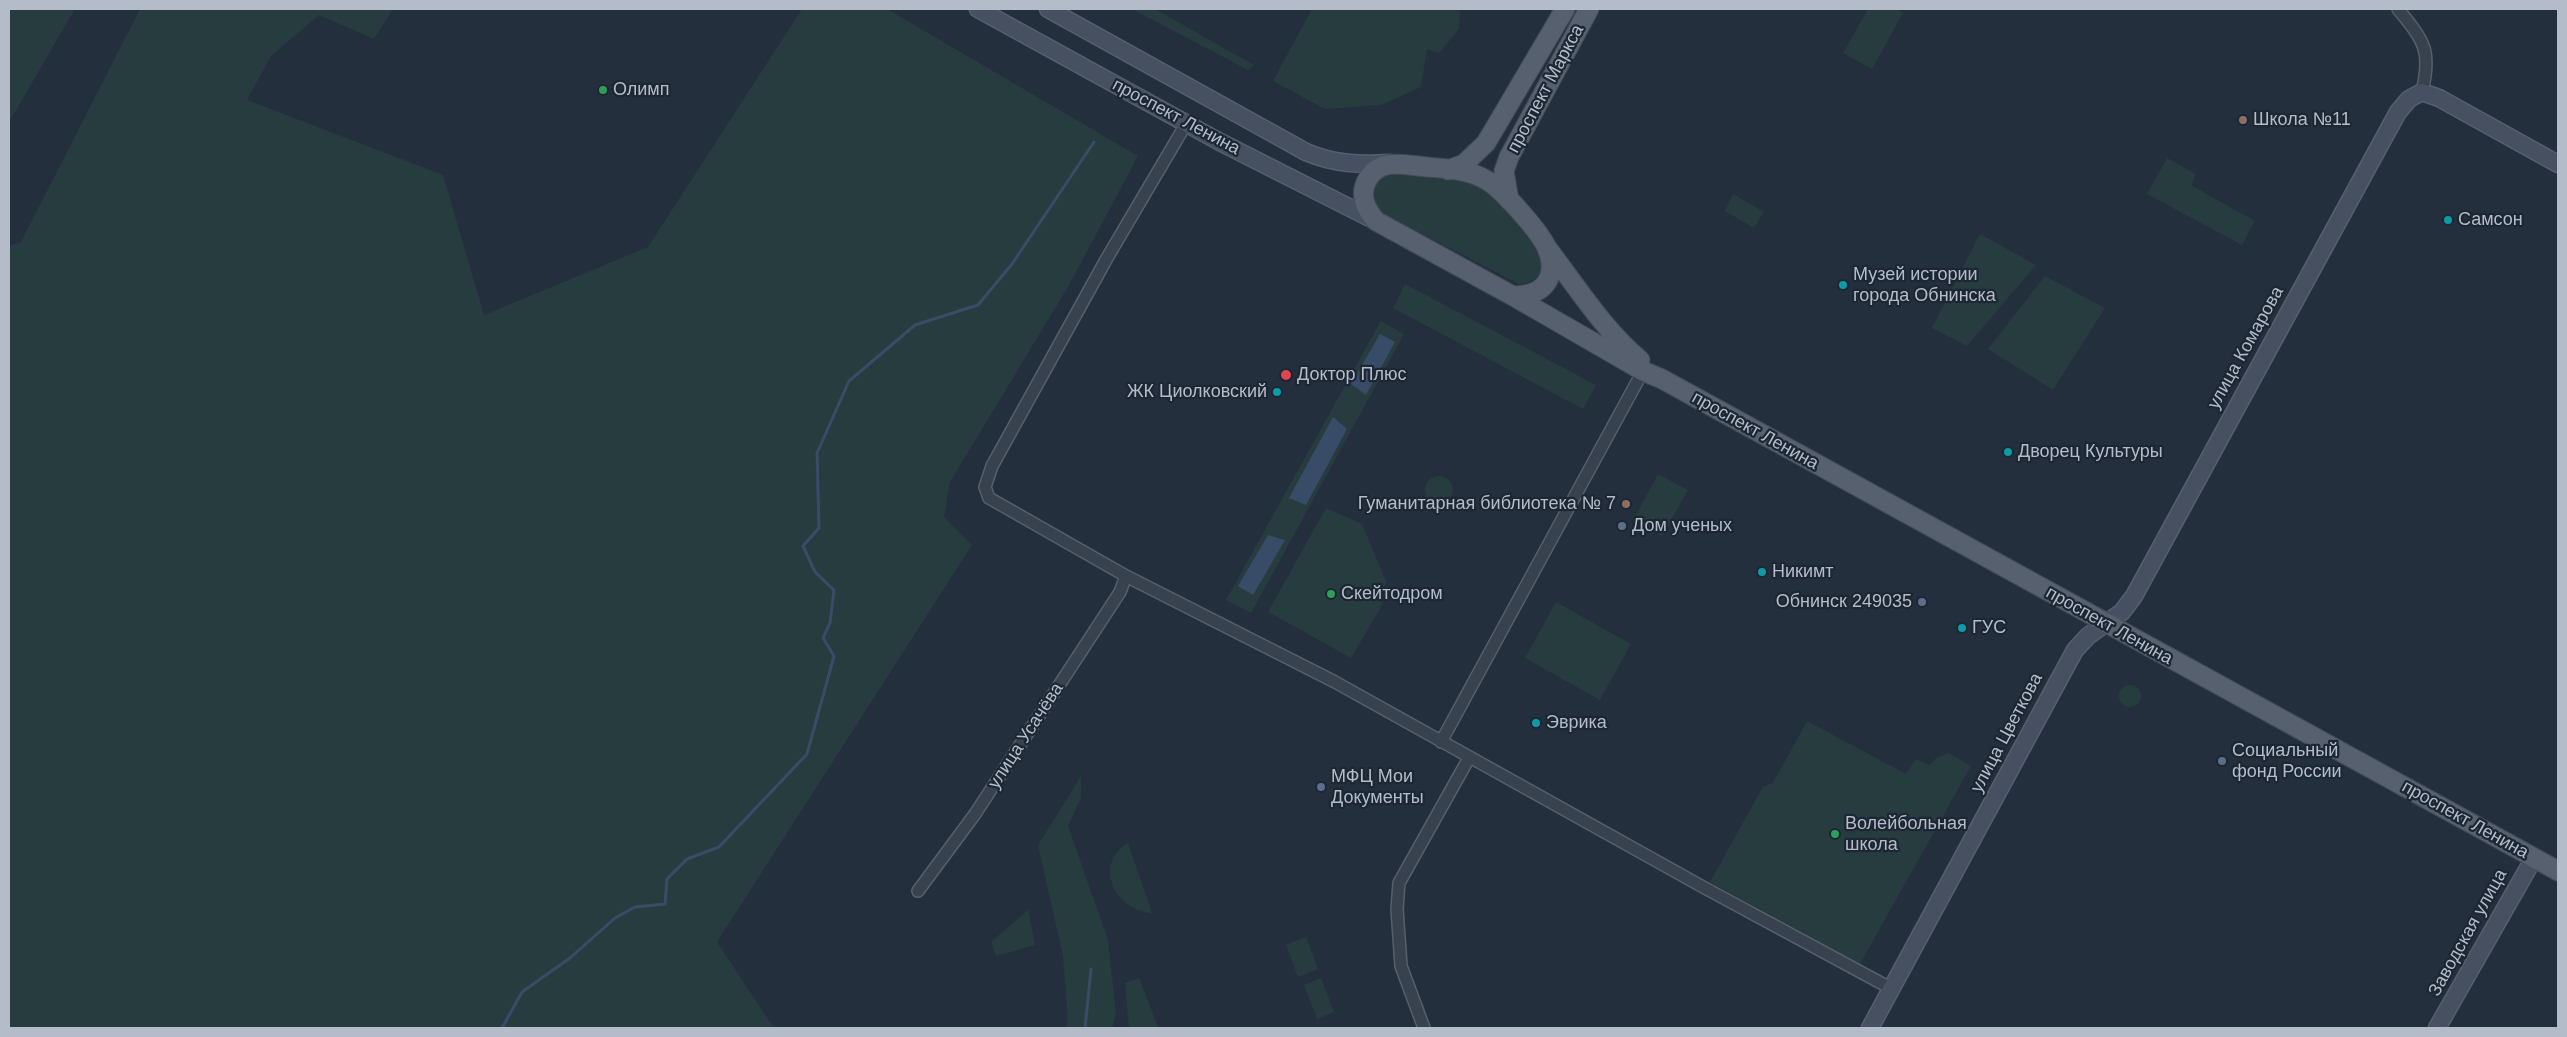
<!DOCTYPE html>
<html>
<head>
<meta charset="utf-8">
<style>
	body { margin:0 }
	#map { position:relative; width:2567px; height:1037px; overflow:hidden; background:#242f3e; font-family:Arial,sans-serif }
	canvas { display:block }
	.frame { position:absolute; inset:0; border:10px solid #b4bcc9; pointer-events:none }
</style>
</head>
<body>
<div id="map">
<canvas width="2567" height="1037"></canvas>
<div class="frame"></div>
</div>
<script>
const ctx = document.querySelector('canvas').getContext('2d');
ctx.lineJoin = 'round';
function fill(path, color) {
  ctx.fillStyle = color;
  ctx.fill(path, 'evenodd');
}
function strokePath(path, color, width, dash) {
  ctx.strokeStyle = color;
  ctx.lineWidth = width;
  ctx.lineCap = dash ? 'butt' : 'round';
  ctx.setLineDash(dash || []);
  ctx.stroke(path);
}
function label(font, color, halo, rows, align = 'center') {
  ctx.font = font + ' Arial,sans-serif';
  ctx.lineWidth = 4.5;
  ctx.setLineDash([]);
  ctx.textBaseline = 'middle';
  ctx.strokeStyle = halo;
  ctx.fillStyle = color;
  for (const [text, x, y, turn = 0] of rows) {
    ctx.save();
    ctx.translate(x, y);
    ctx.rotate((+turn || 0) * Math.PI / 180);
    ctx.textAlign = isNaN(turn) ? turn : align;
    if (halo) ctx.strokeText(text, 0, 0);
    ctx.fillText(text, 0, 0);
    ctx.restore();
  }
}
fill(new Path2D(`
	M 9,9 L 75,9 L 9,122 Z
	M 140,9 L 393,9 L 374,39 L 319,15 L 271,56 L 247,100 L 443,175 L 484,315 L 648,247 L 802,9 L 887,9 L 1138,156 L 1068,287 L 950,482 L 944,517 L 972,545 L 717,942 L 774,1028 L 9,1028 L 9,246 L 21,242 Z
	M 1132,9 L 1155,9 L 1254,65 L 1248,70 Z
	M 1312,9 L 1446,9 L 1460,11 L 1459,29 L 1439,53 L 1427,49 L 1421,87 L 1381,105 L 1325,109 L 1273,81 Z
	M 1868,9 L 1896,9 L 1903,13 L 1872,69 L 1843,53 Z
	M 2167,158 L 2196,174 L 2191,185 L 2255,221 L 2242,245 L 2147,194 Z
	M 1401,171 C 1416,172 1465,175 1476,180 C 1492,187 1503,205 1513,218 C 1528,237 1565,274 1521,285 L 1377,211 L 1372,206 L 1374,180 L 1379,176 Z
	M 1733,194 L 1764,212 L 1754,228 L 1725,211 Z
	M 1980,234 L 2036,265 L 1967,346 L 1932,328 Z
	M 2045,276 L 2105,308 L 2053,390 L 1988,349 Z
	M 1405,284 L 1596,385 L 1583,409 L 1393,308 Z
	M 1381,321 L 1404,334 L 1251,613 L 1226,600 Z
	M 1658,474 L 1688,490 L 1662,536 L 1633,521 Z
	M1425 490a14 14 0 1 1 28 0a14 14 0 1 1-28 0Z
	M 1326,508 L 1362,524 L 1386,581 L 1381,607 L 1351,658 L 1268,612 Z
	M 1556,602 L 1631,644 L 1600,700 L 1525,658 Z
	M2119 696a11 11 0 1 1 22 0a11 11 0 1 1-22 0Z
	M 1807,721 L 1906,774 L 1916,759 L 1930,765 L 1936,758 L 1949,753 L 1971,766 L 1860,964 L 1710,882 L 1763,787 L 1773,783 Z
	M 1081,776 L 1081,798 L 1068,826 L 1108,940 L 1116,1014 L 1112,1028 L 1066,1028 L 1068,1020 L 1063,956 L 1038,845 Z
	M 1128,843 L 1152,913 C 1114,911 1093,863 1128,843 Z
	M 1028,910 L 1035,945 L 996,956 L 991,942 Z
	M 1306,937 L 1318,969 L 1298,977 L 1286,945 Z
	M 1139,978 L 1158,1027 L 1159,1028 L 1129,1028 L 1125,983 Z
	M 1321,978 L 1334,1012 L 1317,1019 L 1304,985 Z`), '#263c3f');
fill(new Path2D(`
	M 1380,334 L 1395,342 L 1366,395 L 1351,384 Z
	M 1333,417 L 1347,429 L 1306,505 L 1289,498 Z
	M 1268,535 L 1285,540 L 1253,595 L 1238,586 Z`), '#394c67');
strokePath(new Path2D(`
	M 502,1028 L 522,992 L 570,958 L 615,918 L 635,907 L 665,904 L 667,879 L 687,859 L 719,847 L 807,754 L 834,656 L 823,638 L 830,623 L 834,590 L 815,572 L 803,546 L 819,528 L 817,453 L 849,381 L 915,325 L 978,305 L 1012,264 L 1094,142
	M 1085,1028 L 1091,969`), '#394c67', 3);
const street = new Path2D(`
	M 2398,9 C 2424,41 2432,50 2422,92
	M 1186,124 L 1107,258 L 992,466 L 985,487 L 989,498 L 1126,576 L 1335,682 L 1703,887 L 1892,989
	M 1441,742 L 1643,371
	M 918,891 L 975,814 L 1120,592 L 1126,576
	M 1424,1028 L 1401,966 L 1397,909 L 1399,883 L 1469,758`);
const secondary = new Path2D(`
	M 978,9 L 1220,142 L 1376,221
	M 1048,9 L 1306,152 C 1334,164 1360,165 1390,163
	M 1870,1028 L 2075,650 L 2088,636 L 2122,612 L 2134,596 L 2398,112 L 2409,99 L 2422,92 L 2439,98 L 2558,164
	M 2437,1028 L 2534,858`);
const primary = new Path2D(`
	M 1448,170 L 1464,164 L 1486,143 L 1565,9
	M 1509,200 L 1504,171 L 1509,157 L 1589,9
	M 1548,249 C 1577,287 1603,329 1640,360
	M 1513,296 C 1544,296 1560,277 1546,246 C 1538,230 1503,190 1488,181 C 1468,168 1441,169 1418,166 C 1400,164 1381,160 1369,177 C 1358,193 1365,208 1376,221 L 1513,296 L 1643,371 L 1662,379 L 2558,871`);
strokePath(street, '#565f6c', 14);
strokePath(secondary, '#565f6c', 19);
strokePath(primary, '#414a57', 21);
strokePath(street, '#38414e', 11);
strokePath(secondary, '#465061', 16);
strokePath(primary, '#56606e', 19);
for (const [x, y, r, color] of [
	[603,90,5,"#2e9e5b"],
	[2243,120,5,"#8d6e63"],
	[2448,220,5,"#0f9aa8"],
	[1843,285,5,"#0f9aa8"],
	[1286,375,6,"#e0444e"],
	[1277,392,5,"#0f9aa8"],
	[2008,452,5,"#0f9aa8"],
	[1626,504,5,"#8d6e63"],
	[1622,526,5,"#5c6f8a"],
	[1762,572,5,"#0f9aa8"],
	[1331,594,5,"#2e9e5b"],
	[1922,602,5,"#5c6f8a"],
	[1962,628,5,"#0f9aa8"],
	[1536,723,5,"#0f9aa8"],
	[2222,761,5,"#5c6f8a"],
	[1321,787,5,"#5c6f8a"],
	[1835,834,5,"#2e9e5b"]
]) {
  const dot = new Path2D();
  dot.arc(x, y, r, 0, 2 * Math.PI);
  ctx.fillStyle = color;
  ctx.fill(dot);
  strokePath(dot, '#1d2633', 2);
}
label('18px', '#b4bcc9', '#1d2633', [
	["проспект Маркса",1546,89,-62],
	["проспект Ленина",1176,117,28],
	["улица Комарова",2246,348,-61],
	["проспект Ленина",1755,431,29],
	["проспект Ленина",2109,626,29],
	["улица Цветкова",2007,733,-62],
	["улица Усачёва",1026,736,-57],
	["проспект Ленина",2465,820,29],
	["Заводская улица",2468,933,-61]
]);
label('18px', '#b4bcc9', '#1d2633', [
	["Олимп",613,90],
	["Школа №11",2253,120],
	["Самсон",2458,220],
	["Музей истории",1853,275],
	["города Обнинска",1853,296],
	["Доктор Плюс",1297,375],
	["ЖК Циолковский",1267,392,"right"],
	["Дворец Культуры",2018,452],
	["Гуманитарная библиотека № 7",1616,504,"right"],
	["Дом ученых",1632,526],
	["Никимт",1772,572],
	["Скейтодром",1341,594],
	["Обнинск 249035",1912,602,"right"],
	["ГУС",1972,628],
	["Эврика",1546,723],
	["Социальный",2232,751],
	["фонд России",2232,772],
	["МФЦ Мои",1331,777],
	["Документы",1331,798],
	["Волейбольная",1845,824],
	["школа",1845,845]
], 'left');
</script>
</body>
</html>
